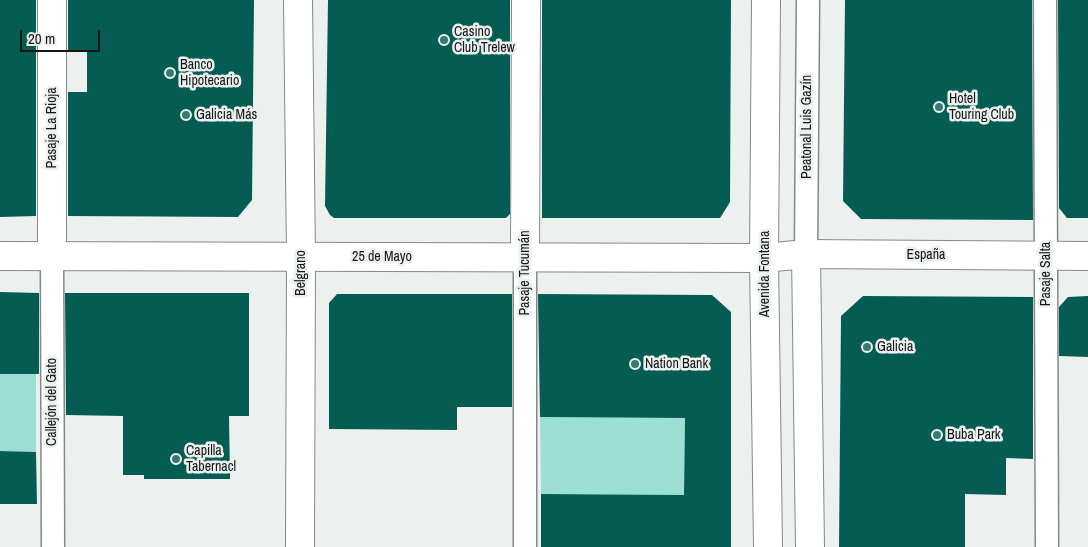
<!DOCTYPE html>
<html>
<head>
<meta charset="utf-8">
<style>
	body { margin:0 }
	#map { position:relative; width:1088px; height:547px; overflow:hidden; background:#ecf1f0; font-family:"Archivo Narrow",sans-serif }
	canvas { display:block }
	.scale { position:absolute; left:20px; top:30px; width:80px; height:22px; box-sizing:border-box; border:2px solid #141616; border-top:0; padding-left:6px; font-size:15px; line-height:18px; white-space:nowrap; color:#141616; -webkit-text-stroke:4px #ecf1f0; paint-order:stroke }
</style>
</head>
<body>
<div id="map">
<canvas width="1088" height="547"></canvas>
<div class="scale">20 m</div>
</div>
<script>
const ctx = document.querySelector('canvas').getContext('2d');
ctx.lineJoin = 'round';
function fill(path, color) {
  ctx.fillStyle = color;
  ctx.fill(path, 'evenodd');
}
function strokePath(path, color, width, dash) {
  ctx.strokeStyle = color;
  ctx.lineWidth = width;
  ctx.lineCap = dash ? 'butt' : 'round';
  ctx.setLineDash(dash || []);
  ctx.stroke(path);
}
function label(font, color, halo, rows, align = 'center') {
  ctx.font = font + ' "Archivo Narrow",sans-serif';
  ctx.lineWidth = 5;
  ctx.setLineDash([]);
  ctx.textBaseline = 'middle';
  ctx.strokeStyle = halo;
  ctx.fillStyle = color;
  for (const [text, x, y, turn = 0] of rows) {
    ctx.save();
    ctx.translate(x, y);
    ctx.rotate((+turn || 0) * Math.PI / 180);
    ctx.textAlign = isNaN(turn) ? turn : align;
    if (halo) ctx.strokeText(text, 0, 0);
    ctx.fillText(text, 0, 0);
    ctx.restore();
  }
}
fill(new Path2D(`
	M 0,374 L 36,374 L 36,452 L 0,451 Z
	M 540,417 L 685,418 L 684,495 L 541,494 Z`), '#9edfd4');
fill(new Path2D(`
	M 0,0 L 36,0 L 36,216 L 0,217 Z
	M 68,0 L 254,0 L 252,200 L 238,217 L 68,216 L 68,92 L 87,92 L 87,52 L 68,52 Z
	M 328,0 L 510,0 L 510,214 L 506,218 L 334,218 L 330,215 L 325,206 Z
	M 542,0 L 731,0 L 730,202 L 720,218 L 542,218 Z
	M 845,0 L 1032,0 L 1033,220 L 861,219 L 843,201 Z
	M 1058,0 L 1088,0 L 1088,218 L 1067,218 L 1059,208 Z
	M 0,292 L 39,293 L 39,374 L 0,374 Z
	M 65,293 L 249,293 L 249,416 L 229,416 L 230,479 L 144,479 L 144,475 L 123,475 L 123,416 L 66,415 Z
	M 337,294 L 512,294 L 512,407 L 457,407 L 457,430 L 329,429 L 329,303 Z
	M 538,294 L 712,295 L 731,312 L 731,547 L 541,547 L 541,494 L 684,495 L 685,418 L 540,417 Z
	M 863,296 L 1033,297 L 1033,459 L 1006,458 L 1006,495 L 965,494 L 965,547 L 839,547 L 841,316 Z
	M 1088,296 L 1088,357 L 1059,356 L 1059,307 L 1068,297 Z
	M 0,451 L 36,452 L 37,504 L 0,504 Z`), '#055c52');
const pedestrian = new Path2D(`
	M 1045,0 L 1047,547
	M 806,254 L 808,0
	M 52,257 L 53,547
	M 525,547 L 525,257`);
const minor = new Path2D(`
	M 52,0 L 52,257
	M 298,0 L 301,257 L 300,547
	M 525,257 L 526,0
	M 764,258 L 766,0`);
const tertiary = new Path2D(`
	M 0,256 L 764,258 L 806,254 L 1088,256`);
const secondary = new Path2D(`
	M 806,254 L 810,547
	M 764,258 L 768,547`);
strokePath(pedestrian, '#848988', 25);
strokePath(minor, '#848988', 30);
strokePath(tertiary, '#848988', 30);
strokePath(secondary, '#848988', 30);
strokePath(pedestrian, '#fff', 22);
strokePath(minor, '#fff', 28);
strokePath(tertiary, '#fff', 28);
strokePath(secondary, '#fff', 28);
for (const [x, y, r, color] of [
	[444,40,5,"#367b71"],
	[170,73,5,"#367b71"],
	[939,107,5,"#367b71"],
	[186,115,5,"#367b71"],
	[867,347,5,"#367b71"],
	[635,364,5,"#367b71"],
	[937,435,5,"#367b71"],
	[176,459,5,"#367b71"]
]) {
  const dot = new Path2D();
  dot.arc(x, y, r, 0, 2 * Math.PI);
  ctx.fillStyle = color;
  ctx.fill(dot);
  strokePath(dot, '#ecf1f0', 2);
}
label('14px', '#141616', '#ecf1f0', [
	["Casino",454,32],
	["Club Trelew",454,48],
	["Banco",180,65],
	["Hipotecario",180,81],
	["Hotel",949,99],
	["Touring Club",949,115],
	["Galicia Más",196,115],
	["Galicia",877,347],
	["Nation Bank",645,364],
	["Buba Park",947,435],
	["Capilla",186,451],
	["Tabernacl",186,467]
], 'left');
label('14px', '#141616', '#ecf1f0', [
	["Peatonal Luis Gazín",807,127,-90],
	["Pasaje La Rioja",52,128,-90],
	["España",926,255],
	["25 de Mayo",382,257],
	["Belgrano",301,273,-90],
	["Pasaje Tucumán",525,273,-90],
	["Avenida Fontana",765,274,-90],
	["Pasaje Salta",1046,274,-90],
	["Callejón del Gato",52,402,-90]
]);
</script>
</body>
</html>
